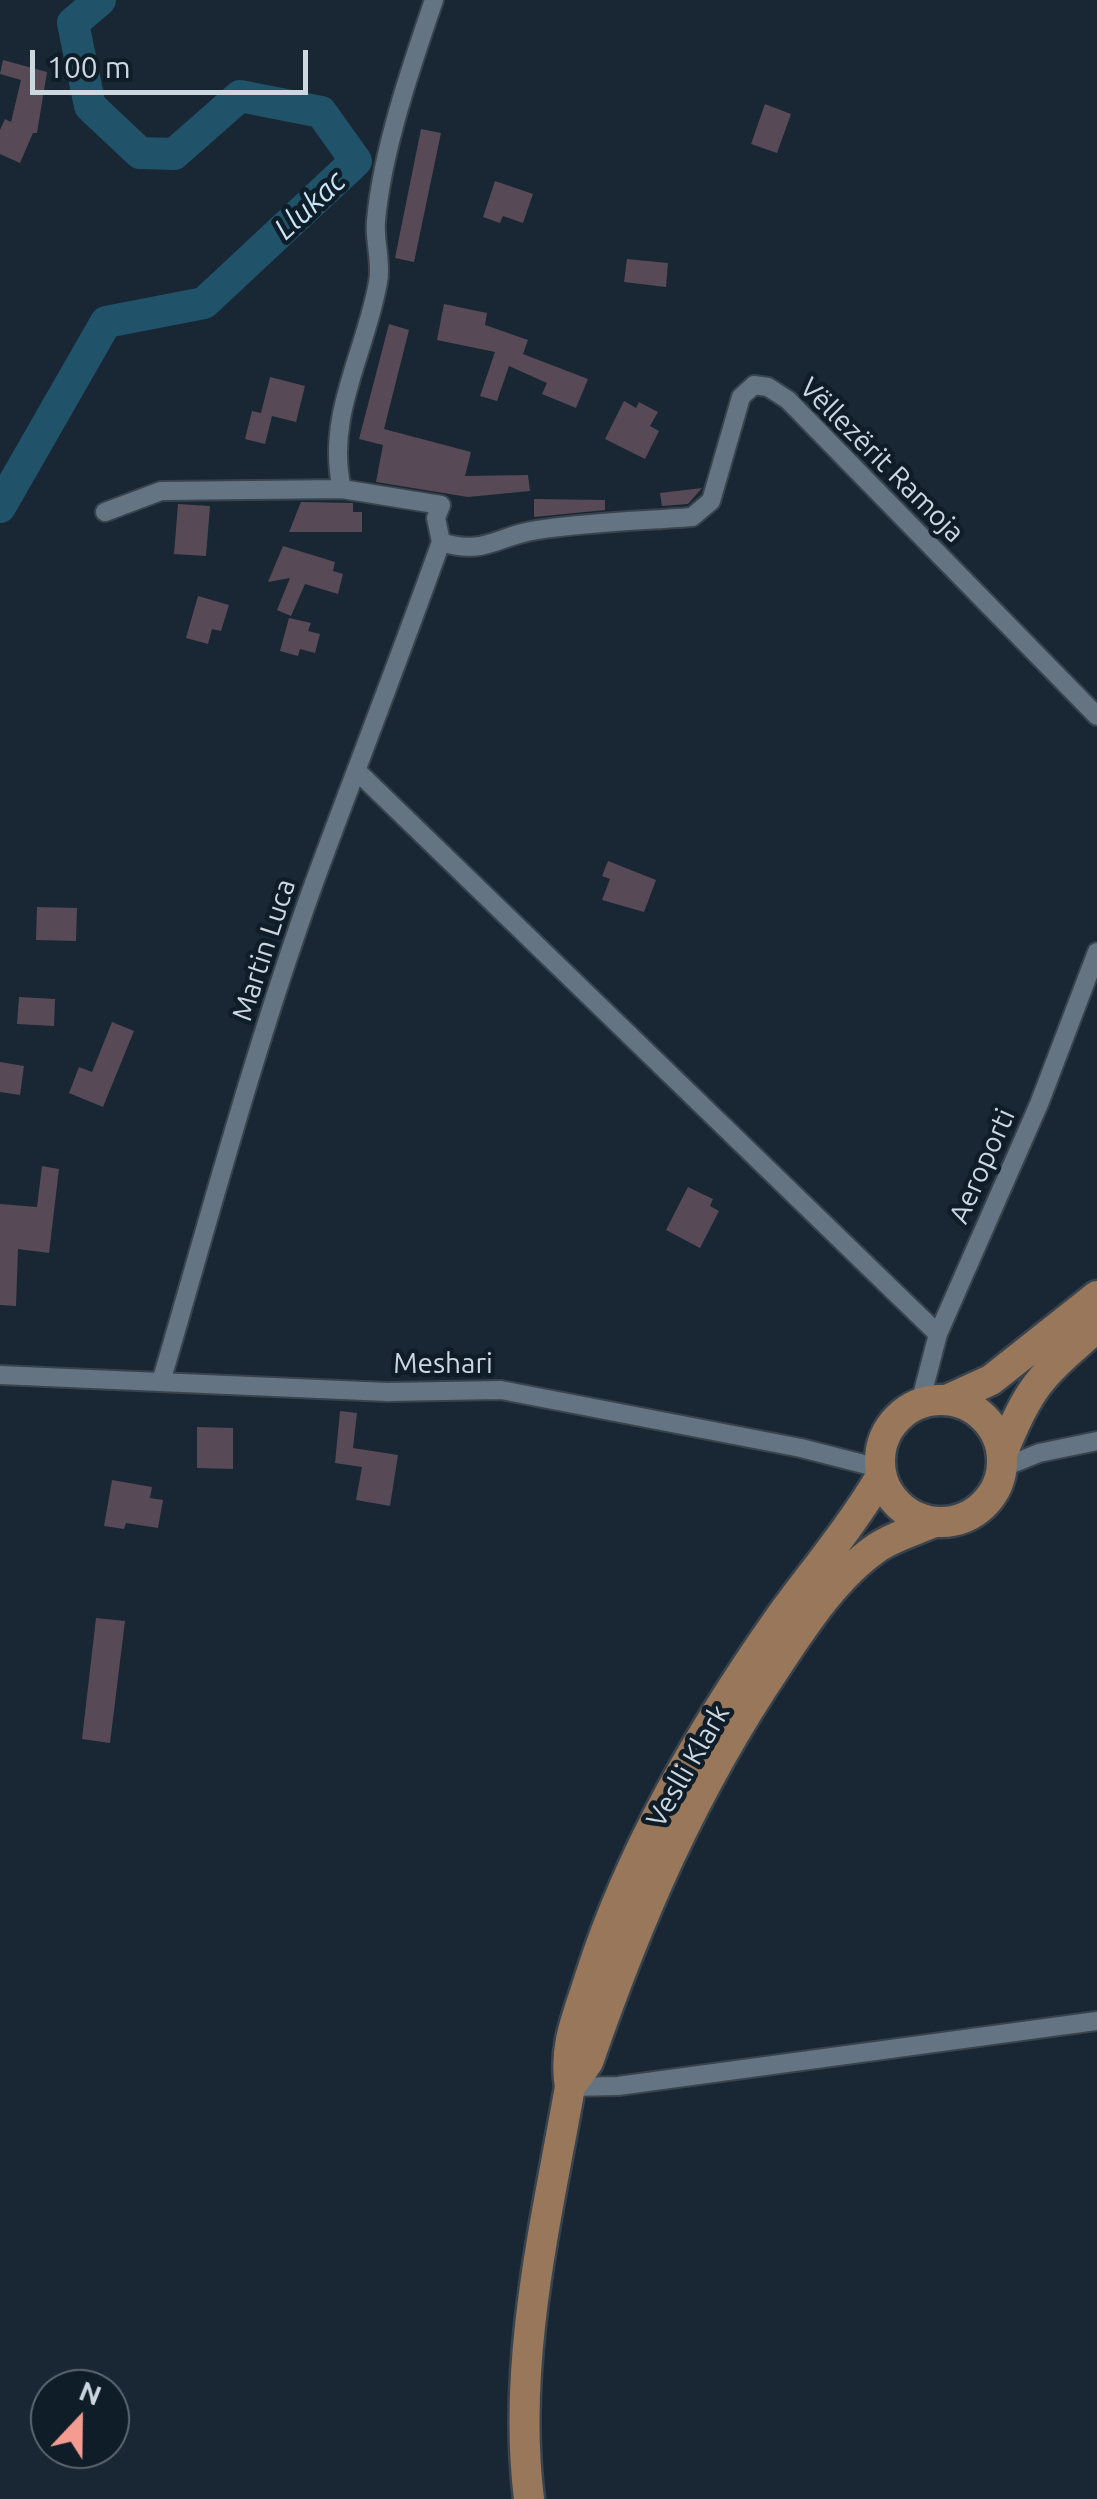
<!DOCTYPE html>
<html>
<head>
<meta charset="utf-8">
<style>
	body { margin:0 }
	#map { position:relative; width:1097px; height:2499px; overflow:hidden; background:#182733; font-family:Ubuntu,sans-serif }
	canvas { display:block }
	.north { position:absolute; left:30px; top:2369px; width:100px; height:100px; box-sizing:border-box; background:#0f1d29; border:2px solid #5b6772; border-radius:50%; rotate:22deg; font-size:28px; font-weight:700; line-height:40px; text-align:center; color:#cdd7df }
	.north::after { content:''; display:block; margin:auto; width:35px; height:45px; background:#f59c92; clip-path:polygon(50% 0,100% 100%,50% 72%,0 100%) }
	.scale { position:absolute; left:30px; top:50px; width:278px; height:45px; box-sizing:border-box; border:5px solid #cdd7df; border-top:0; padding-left:12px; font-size:30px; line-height:35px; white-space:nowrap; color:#cdd7df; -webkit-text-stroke:8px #0f1d29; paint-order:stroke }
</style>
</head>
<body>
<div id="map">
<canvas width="1097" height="2499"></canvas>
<div class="north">N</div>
<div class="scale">100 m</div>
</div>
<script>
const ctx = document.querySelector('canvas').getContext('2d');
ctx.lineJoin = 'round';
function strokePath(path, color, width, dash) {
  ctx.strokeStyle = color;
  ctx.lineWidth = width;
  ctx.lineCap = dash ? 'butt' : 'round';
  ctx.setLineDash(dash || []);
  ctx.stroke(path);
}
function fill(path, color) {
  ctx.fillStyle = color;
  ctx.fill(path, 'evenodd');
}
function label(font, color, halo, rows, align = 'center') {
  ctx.font = font + ' Ubuntu,sans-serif';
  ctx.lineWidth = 9;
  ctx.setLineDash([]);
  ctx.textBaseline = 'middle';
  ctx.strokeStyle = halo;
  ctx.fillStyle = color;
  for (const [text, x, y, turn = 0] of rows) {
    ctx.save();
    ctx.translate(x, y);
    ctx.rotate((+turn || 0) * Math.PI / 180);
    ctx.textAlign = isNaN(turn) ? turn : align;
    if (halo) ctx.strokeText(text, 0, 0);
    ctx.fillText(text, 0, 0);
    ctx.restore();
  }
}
strokePath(new Path2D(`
	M 0,507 L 106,322 L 204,303 L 356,161 L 321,112 L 240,96 L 174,154 L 140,153 L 90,106 L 73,23 L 100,0`), '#205269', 32);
fill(new Path2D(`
	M 3,60 L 47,72 L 37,133 L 33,133 L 20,163 L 0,154 L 0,130 L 5,119 L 11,122 L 21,80 L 0,74 Z
	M 765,104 L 791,114 L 777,153 L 751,144 Z
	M 421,129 L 441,133 L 414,262 L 395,258 Z
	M 495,181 L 533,194 L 523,223 L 503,216 L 500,223 L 483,217 Z
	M 627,259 L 668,263 L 666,287 L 624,282 Z
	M 444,304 L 487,313 L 485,325 L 528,340 L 523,354 L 588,379 L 576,408 L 542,394 L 547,383 L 509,366 L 497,401 L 480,396 L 495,352 L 437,340 Z
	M 389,324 L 409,330 L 384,429 L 471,452 L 465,476 L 528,475 L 530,491 L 468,497 L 376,482 L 383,445 L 359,439 Z
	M 270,377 L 305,386 L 296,422 L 272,416 L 265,444 L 245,439 L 252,411 L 261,413 Z
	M 624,401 L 636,408 L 639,402 L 658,412 L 650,426 L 659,431 L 645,459 L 605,439 Z
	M 702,488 L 688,504 L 662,506 L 660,493 Z
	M 534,499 L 605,500 L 605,510 L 534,517 Z
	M 301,502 L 353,503 L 353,512 L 362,512 L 362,532 L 289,532 Z
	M 178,504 L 210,506 L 206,556 L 174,554 Z
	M 283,546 L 335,562 L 333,571 L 343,574 L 338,594 L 305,584 L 291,616 L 277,610 L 290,578 L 268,582 Z
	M 198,596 L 229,605 L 221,631 L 212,629 L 208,644 L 186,638 Z
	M 289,618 L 311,623 L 308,631 L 320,634 L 315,653 L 300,649 L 298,656 L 280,651 Z
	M 608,861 L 656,880 L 644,912 L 602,900 L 610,879 L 602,876 Z
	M 37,907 L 77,908 L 76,941 L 36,940 Z
	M 19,997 L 55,999 L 54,1026 L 17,1024 Z
	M 112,1022 L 134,1031 L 103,1107 L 69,1093 L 79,1067 L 92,1072 Z
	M 0,1062 L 24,1066 L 20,1095 L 0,1092 Z
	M 42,1166 L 59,1169 L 49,1253 L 18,1249 L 16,1306 L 0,1305 L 0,1204 L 37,1207 Z
	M 688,1187 L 713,1199 L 710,1206 L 719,1211 L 700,1248 L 666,1230 Z
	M 340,1411 L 357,1413 L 353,1448 L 398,1455 L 390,1506 L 356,1500 L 362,1467 L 335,1463 Z
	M 197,1427 L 233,1428 L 233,1469 L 197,1468 Z
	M 112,1480 L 152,1487 L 150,1498 L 163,1500 L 158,1528 L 126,1523 L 124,1529 L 104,1526 Z
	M 96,1618 L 125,1621 L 110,1743 L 82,1739 Z`), '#584957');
const street = new Path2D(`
	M 434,0 C 411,67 382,151 376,221 C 374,241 382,262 378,282 C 366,352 325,416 342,489 L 441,505 L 436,518 L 441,542
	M 105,512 L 161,491 L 342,489
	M 441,542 C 485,556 496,536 537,530 C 588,522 640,521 692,517 L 711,501 L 741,397 L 754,385 L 768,387 L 788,400 L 1097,716
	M 359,773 L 938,1334
	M 0,1375 L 387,1392 L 501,1390 L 801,1448 L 879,1468
	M 161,1382 C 210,1215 255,1046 314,883 C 356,769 400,657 441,542
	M 920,1403 L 938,1334 L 1039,1104 L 1097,952
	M 1002,1468 L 1039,1453 L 1097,1441
	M 570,2087 L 618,2086 L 1097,2021`);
const primary = new Path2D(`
	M880 1461a61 61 0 1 1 122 0a61 61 0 1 1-122 0Z
	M 947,1400 L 991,1380 L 1097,1296
	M 1002,1454 C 1030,1384 1041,1376 1097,1327
	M 570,2087 L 588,2062 C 638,1918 693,1790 779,1663 C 806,1622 837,1575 878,1547 C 895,1536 916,1530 934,1522
	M 529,2499 C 512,2362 546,2222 570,2087 C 563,2046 578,2016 590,1977 C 631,1849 701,1730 778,1620 C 812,1573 850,1528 880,1478`);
strokePath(street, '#38434d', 22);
strokePath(primary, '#38434d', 35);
strokePath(street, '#647483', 18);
strokePath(primary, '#98775a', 30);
label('28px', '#cdd7df', '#0f1d29', [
	["Vëllezërit Ramoja",882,460,45],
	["Martin Luca",264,950,-72],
	["Aeroporti",982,1166,-66],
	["Meshari",443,1364],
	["Veslli Klark",688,1766,-60]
]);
label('italic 30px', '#c8e6f6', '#0f1d29', [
	["Llukac",310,205,-43]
]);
</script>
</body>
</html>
